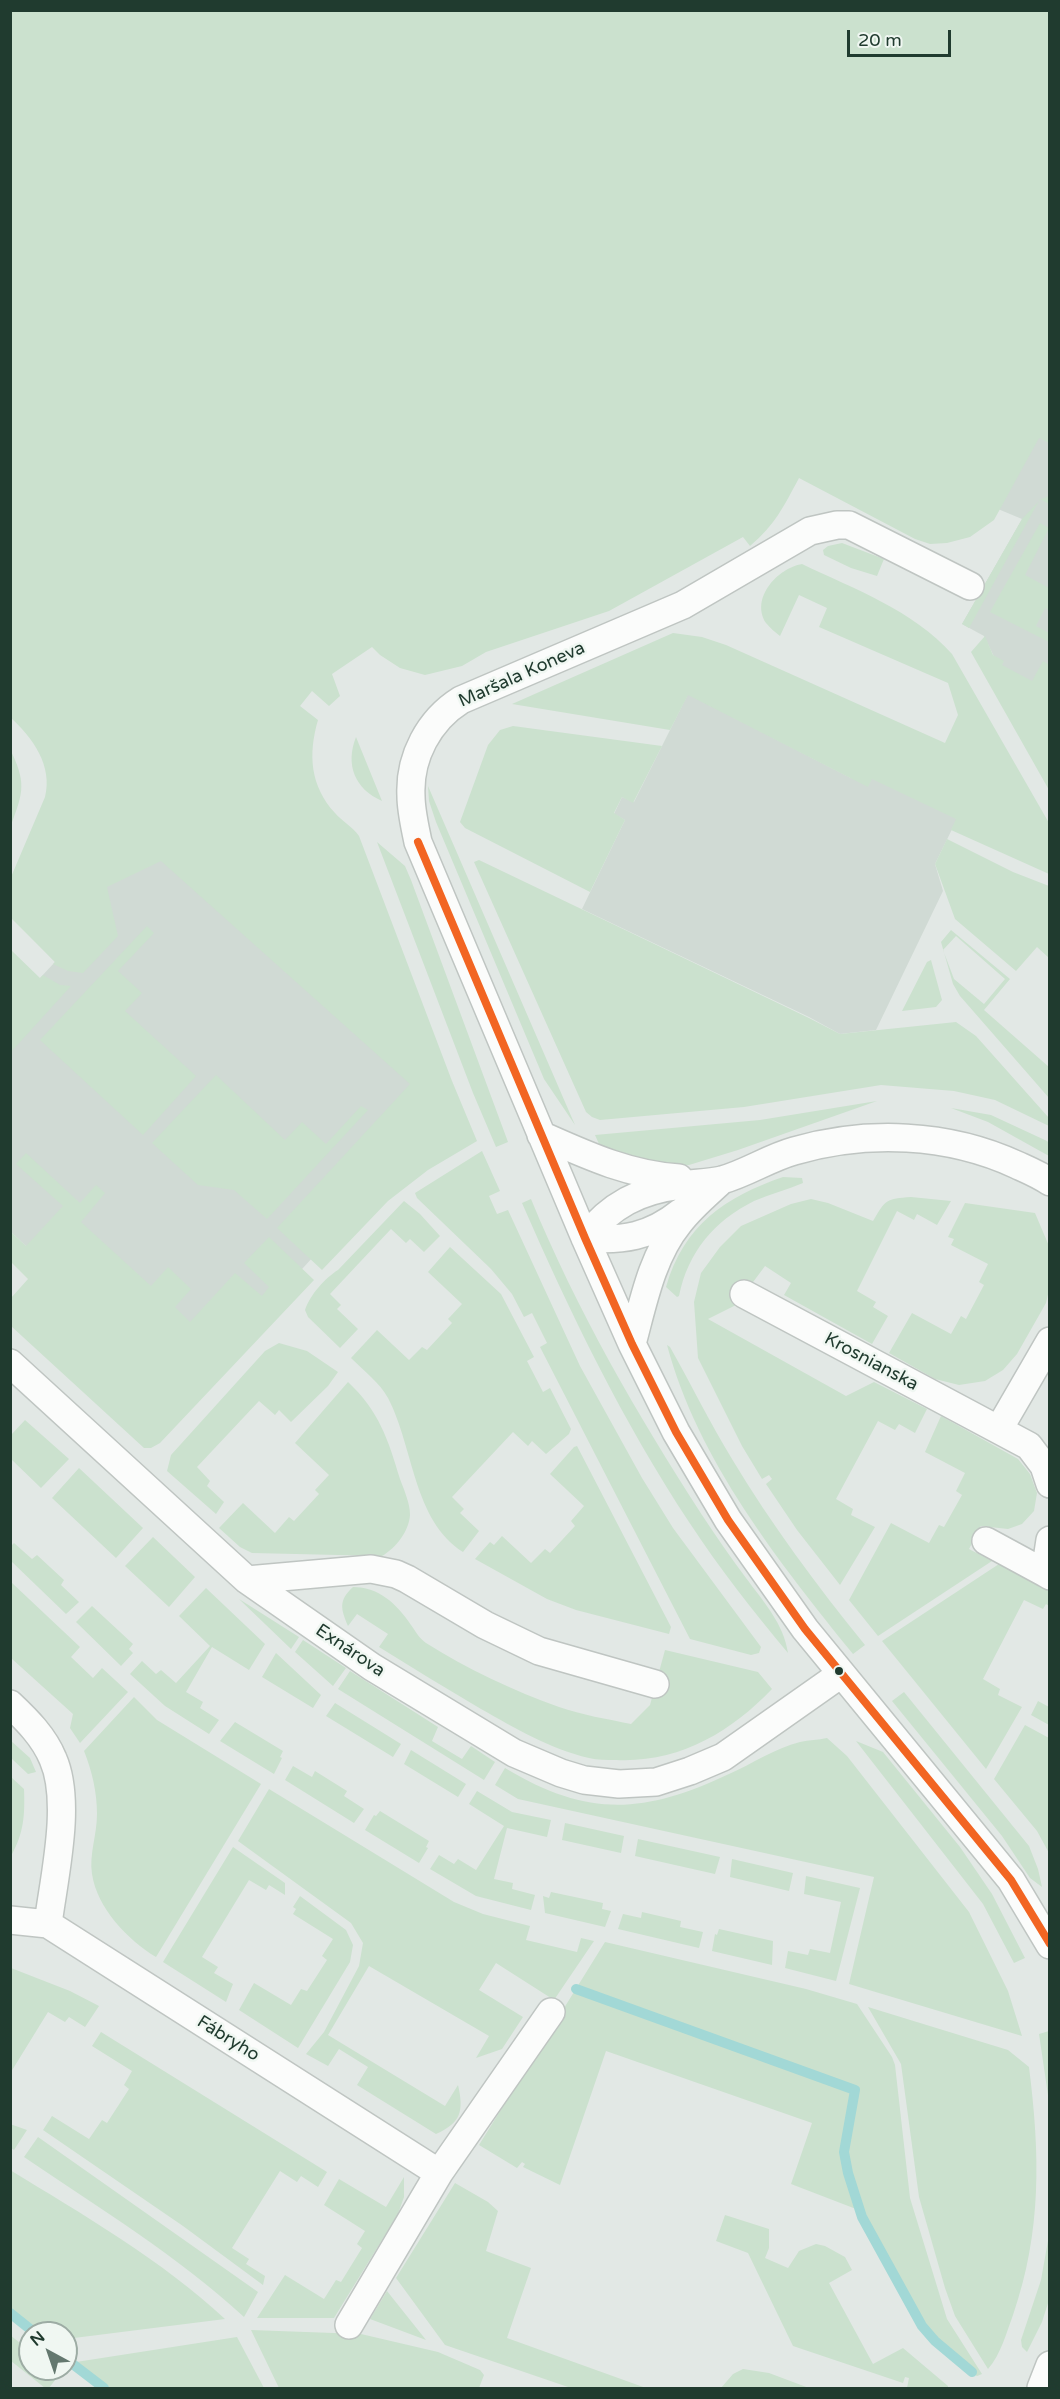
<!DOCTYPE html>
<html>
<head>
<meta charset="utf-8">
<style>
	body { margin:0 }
	#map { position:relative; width:1060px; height:2399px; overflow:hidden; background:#e2e8e5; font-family:"Varela Round",sans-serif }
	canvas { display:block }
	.frame { position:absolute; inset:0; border:12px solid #203b2f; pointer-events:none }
	.north { position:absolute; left:18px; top:2321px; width:60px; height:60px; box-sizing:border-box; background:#f0f7f2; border:2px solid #9daca4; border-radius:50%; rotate:320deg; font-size:16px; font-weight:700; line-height:24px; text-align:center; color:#203b2f }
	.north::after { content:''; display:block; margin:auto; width:21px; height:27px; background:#64786f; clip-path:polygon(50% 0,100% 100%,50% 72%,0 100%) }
	.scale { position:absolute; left:847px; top:30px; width:104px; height:27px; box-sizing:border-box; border:3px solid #203b2f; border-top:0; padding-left:8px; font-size:18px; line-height:21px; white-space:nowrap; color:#203b2f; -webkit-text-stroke:4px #f0f7f2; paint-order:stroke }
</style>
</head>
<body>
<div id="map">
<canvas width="1060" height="2399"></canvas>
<div class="frame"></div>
<div class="north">N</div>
<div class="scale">20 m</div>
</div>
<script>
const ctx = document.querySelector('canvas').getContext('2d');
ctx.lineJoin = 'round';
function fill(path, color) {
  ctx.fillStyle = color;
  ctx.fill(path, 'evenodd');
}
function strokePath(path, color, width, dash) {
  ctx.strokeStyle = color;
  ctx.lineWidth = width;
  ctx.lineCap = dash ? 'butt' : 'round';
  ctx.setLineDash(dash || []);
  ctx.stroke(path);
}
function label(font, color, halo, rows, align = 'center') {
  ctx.font = font + ' "Varela Round",sans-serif';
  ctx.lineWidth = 5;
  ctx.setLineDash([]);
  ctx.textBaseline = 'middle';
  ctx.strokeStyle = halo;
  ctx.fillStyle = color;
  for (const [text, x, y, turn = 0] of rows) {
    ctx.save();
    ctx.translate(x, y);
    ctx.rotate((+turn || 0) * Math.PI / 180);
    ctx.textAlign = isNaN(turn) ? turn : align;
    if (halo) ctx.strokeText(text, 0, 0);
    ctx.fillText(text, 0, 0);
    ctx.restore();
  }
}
fill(new Path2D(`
	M 1050,400 L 1049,770 L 984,636 L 962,624 L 1022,519 L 974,499 Z
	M 688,694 L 851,778 L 857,768 L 957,819 L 935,864 L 943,891 L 876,1030 L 840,1034 L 809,1017 L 582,909 L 625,820 L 614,814 L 622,797 L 634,802 Z
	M 159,774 L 438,1057 L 377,1187 L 165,1419 L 61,1279 L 11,1232 L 10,1010 L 55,962 L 19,925 Z`), '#d0dad4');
fill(new Path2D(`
	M 11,10 L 1049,11 L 1049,443 L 1039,438 L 994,520 L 970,537 L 947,543 L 930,544 L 915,539 L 799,478 C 784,506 775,525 750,546 L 743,537 L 609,611 L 486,652 L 462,666 L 425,675 L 400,668 L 380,655 L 372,647 L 332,674 L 340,696 L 329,706 L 312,691 L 300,706 L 318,720 C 308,754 310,786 335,813 C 342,821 353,827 359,836 L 452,1081 L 477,1141 L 428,1170 L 388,1201 L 322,1270 L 277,1228 L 410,1084 L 161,861 L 107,887 L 118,936 L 83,973 L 68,971 L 53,964 L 55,962 L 11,918 L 11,877 L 45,797 C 53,766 33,738 10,717 Z
	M 1049,496 L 1049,504 L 1040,499 L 969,628 L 962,624 L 1022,519 L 1041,499 Z
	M 1040,523 L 1049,528 L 1025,575 L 1049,588 L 1049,610 L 1045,608 L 1036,626 L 1049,633 L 1049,642 L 990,612 Z
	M 842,543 L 884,559 L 877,576 L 851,568 L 824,555 L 823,550 L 828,546 Z
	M 802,564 C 854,589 913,610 952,654 L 1049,823 L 1049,874 L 951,830 L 956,819 L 872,779 L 868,787 L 688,695 L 670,730 L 512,704 L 673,633 L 702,637 L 726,645 L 945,743 L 958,715 L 948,683 L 819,627 L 827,608 L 799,595 L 780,636 C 775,632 770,628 766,623 C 750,598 778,568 802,564 Z
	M 985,636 L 993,655 L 1004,661 L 1002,665 L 1032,681 L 1043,661 L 1048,664 L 1049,661 L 1049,790 L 971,652 Z
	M 513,726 L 662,746 L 633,803 L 622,797 L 614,813 L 625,820 L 590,892 L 465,828 L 460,822 L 488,745 L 500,730 Z
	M 356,737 L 382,801 C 355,789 345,765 356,737 Z
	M 10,749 C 26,782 24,791 11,825 Z
	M 428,786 L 575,1125 L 544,1079 L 436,822 L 429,801 Z
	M 947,839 L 1013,872 L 1049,886 L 1049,958 L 1037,947 L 1016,971 L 955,919 L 935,864 Z
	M 377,842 L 405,866 L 411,880 L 508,1142 L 496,1147 L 473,1093 Z
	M 479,860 L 809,1018 L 840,1034 L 956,1022 L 976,1036 L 1049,1118 L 1049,1126 L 995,1100 L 954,1091 L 881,1085 L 744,1107 L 600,1120 L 592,1117 L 586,1112 L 474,862 Z
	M 147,926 L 154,933 L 118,971 L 142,993 L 125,1011 L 196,1076 L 143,1135 L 40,1040 Z
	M 951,930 L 1010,979 L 984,1010 L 1049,1067 L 1049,1098 L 960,996 L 953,984 L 941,942 ZM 956,936 L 1005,979 L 984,1004 L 954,979 L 943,950 Z
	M 11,950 L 40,978 L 43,975 L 60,985 L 71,986 L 11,1052 Z
	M 931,960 L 942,1000 L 936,1007 L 902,1011 L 927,962 Z
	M 216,1075 L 285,1140 L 302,1122 L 326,1144 L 361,1106 L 368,1110 L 267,1219 L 234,1190 L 198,1185 L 152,1143 Z
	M 877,1101 L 738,1150 L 689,1165 L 667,1166 L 616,1154 L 599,1144 L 595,1135 L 760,1120 Z
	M 951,1108 L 991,1115 L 1047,1141 L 1049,1143 L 1049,1156 L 988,1122 Z
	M 482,1151 L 500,1191 L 489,1196 L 497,1214 L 508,1210 L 580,1366 L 642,1478 L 673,1528 L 761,1647 L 759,1653 L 751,1655 L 690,1639 L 540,1347 L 547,1343 L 532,1313 L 524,1317 L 512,1294 L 491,1269 L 417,1198 L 415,1193 Z
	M 26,1153 L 80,1203 L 96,1185 L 105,1193 L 81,1222 L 151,1286 L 168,1267 L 191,1289 L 175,1307 L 190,1322 L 235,1273 L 262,1296 L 269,1287 L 244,1263 L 269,1237 L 314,1280 L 160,1443 L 151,1448 L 144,1448 L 11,1326 L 11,1298 L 28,1279 L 11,1262 L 11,1232 L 26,1246 L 63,1206 L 16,1164 Z
	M 783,1177 L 802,1178 L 803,1183 C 787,1190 770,1194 754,1201 C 714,1221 688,1252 679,1296 L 677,1297 L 666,1287 C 684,1225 725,1197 783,1177 Z
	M 911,1197 L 951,1201 L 937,1225 L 917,1214 L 914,1220 L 897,1211 L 857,1291 L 876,1302 L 873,1307 L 888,1316 L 872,1344 L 784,1295 L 791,1283 L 765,1266 L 736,1305 L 708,1319 L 846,1396 L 874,1382 L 927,1409 L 915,1433 L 899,1424 L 895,1430 L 878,1421 L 836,1499 L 853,1509 L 851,1515 L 875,1527 L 840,1585 L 797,1530 L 766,1484 L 772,1479 L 769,1475 L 762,1479 L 742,1446 L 698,1358 L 694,1302 L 701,1273 L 720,1247 L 741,1226 L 791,1204 L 811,1199 L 828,1203 L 873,1221 C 886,1199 886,1199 911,1197 Z
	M 531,1199 C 577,1311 637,1414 702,1515 C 716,1536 731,1558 746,1578 C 763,1601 784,1624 788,1653 C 753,1611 719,1568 689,1522 C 623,1422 570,1313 522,1203 Z
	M 404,1201 L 420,1214 L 440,1236 L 424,1252 L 410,1239 L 406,1243 L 391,1229 L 330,1294 L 341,1305 L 337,1309 L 358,1329 L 340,1348 L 308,1317 L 305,1310 C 310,1295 325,1278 338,1270 Z
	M 965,1203 L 1035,1213 L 1049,1246 L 1049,1290 L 1046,1303 L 1017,1354 L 1003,1370 L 985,1381 L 959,1385 L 935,1379 L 889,1353 L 912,1313 L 951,1334 L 961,1316 L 966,1319 L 984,1285 L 979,1282 L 988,1264 L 951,1245 L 954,1239 L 948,1237 Z
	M 450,1247 L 501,1294 L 534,1357 L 527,1361 L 543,1392 L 550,1388 L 571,1429 L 569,1434 L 546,1454 L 532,1441 L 528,1446 L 513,1432 L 452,1497 L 464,1509 L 460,1513 L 479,1531 L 463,1552 C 413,1520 414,1448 388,1398 C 380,1383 363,1370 351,1358 L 377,1330 L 409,1360 L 422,1347 L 427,1350 L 452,1323 L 448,1319 L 462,1304 L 428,1272 Z
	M 279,1343 L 307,1351 L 338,1372 L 328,1386 L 291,1422 L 279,1410 L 275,1415 L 259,1401 L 197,1467 L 210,1481 L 207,1486 L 224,1502 L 216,1514 L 167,1471 L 171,1455 L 265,1351 Z
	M 667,1345 L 670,1347 C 691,1384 710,1423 732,1459 C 771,1524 817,1586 865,1645 L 853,1654 C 779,1562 698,1461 667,1345 Z
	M 348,1382 C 379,1411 388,1439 400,1479 C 404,1490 410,1503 410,1515 C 409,1531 396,1548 382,1556 L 252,1553 L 240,1547 L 219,1528 L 243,1503 L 275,1533 L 289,1517 L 294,1521 L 319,1494 L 315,1490 L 329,1475 L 295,1443 Z
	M 941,1416 L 1018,1459 L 1030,1474 L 1037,1493 L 1034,1511 L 1022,1524 L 1008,1529 L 981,1526 L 969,1549 L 992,1561 L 878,1636 L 849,1600 L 891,1523 L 929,1543 L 939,1525 L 944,1527 L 962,1495 L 956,1491 L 965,1473 L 925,1452 Z
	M 25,1420 L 69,1459 L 41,1488 L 11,1459 L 11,1435 Z
	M 577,1446 L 671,1627 L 669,1634 L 576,1610 L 547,1599 L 475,1559 L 490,1542 L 494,1545 L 502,1536 L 531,1563 L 545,1549 L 550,1553 L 575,1526 L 571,1521 L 584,1506 L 550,1474 L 574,1447 Z
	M 79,1468 L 143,1528 L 116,1558 L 52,1498 Z
	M 153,1537 L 195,1577 L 169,1607 L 125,1566 Z
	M 14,1543 L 32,1559 L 37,1555 L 64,1580 L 61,1585 L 79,1602 L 66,1614 L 11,1561 L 11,1546 Z
	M 999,1564 L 1049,1591 L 1049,1606 L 1046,1604 L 1043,1609 L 1024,1600 L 983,1679 L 1000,1689 L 998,1695 L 1022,1707 L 986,1769 L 882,1641 Z
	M 11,1582 L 80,1647 L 71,1657 L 93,1678 L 102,1668 L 128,1692 L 80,1743 L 70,1728 L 73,1714 L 11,1658 Z
	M 353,1587 C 379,1587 397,1604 411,1625 C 416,1632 419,1638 426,1643 C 467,1669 514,1691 559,1707 C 582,1715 607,1719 631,1724 L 650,1705 L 665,1650 L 758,1672 L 772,1689 C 730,1733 678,1763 616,1760 C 607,1760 597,1760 589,1758 C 550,1749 515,1728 481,1709 C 447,1689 413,1668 379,1647 L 388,1634 L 357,1614 L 348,1626 C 341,1609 338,1601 353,1587 Z
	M 206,1588 L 265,1644 L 249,1670 L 212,1647 L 186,1692 L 203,1702 L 200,1708 L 219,1720 L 209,1734 L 165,1706 L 130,1674 L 142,1661 L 156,1674 L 161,1670 L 176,1683 L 210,1646 L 179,1616 Z
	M 239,1599 L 299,1637 L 291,1649 Z
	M 92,1606 L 133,1644 L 129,1649 L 133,1653 L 121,1666 L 76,1622 Z
	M 303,1640 L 346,1668 L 333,1686 L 295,1652 Z
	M 276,1653 L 321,1695 L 313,1708 L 262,1677 Z
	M 350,1671 L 438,1727 L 432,1741 L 462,1759 L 471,1746 L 495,1762 L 484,1780 L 338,1689 Z
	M 904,1692 L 1029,1846 L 1038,1869 L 1042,1887 L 1030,1878 L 1002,1836 L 892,1701 Z
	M 134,1697 L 157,1720 L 261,1784 L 156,1957 C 128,1940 97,1908 92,1874 C 89,1854 97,1835 97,1814 C 97,1792 92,1771 84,1751 Z
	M 1038,1701 L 1049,1707 L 1049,1725 L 1031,1715 Z
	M 335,1703 L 401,1744 L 393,1757 L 326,1716 Z
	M 235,1722 L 283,1751 L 280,1757 L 282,1758 L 274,1774 L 220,1741 Z
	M 1025,1725 L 1049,1738 L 1049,1853 L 1037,1831 L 994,1779 Z
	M 827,1738 L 847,1756 L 969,1912 L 1008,1991 L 1022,2036 L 849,1984 L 874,1877 L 518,1799 L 495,1785 L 505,1768 C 588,1818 644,1814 729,1774 C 752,1764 775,1748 800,1742 C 809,1740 818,1740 827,1738 Z
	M 10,1740 L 30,1758 L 36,1772 L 28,1774 L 11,1758 Z
	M 856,1741 L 883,1752 L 960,1847 L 992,1894 L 1025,1958 L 1014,1963 L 983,1904 Z
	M 411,1750 L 466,1784 L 458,1797 L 404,1764 Z
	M 293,1766 L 312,1777 L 315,1771 L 347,1791 L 344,1796 L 364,1809 L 354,1823 L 285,1780 Z
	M 11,1777 L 24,1789 C 25,1815 24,1833 11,1856 Z
	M 269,1789 L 454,1902 L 483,1914 L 530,1926 L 526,1940 L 577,1952 L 581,1938 L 594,1941 L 554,2000 L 496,1963 L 479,1990 L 523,2017 L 502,2049 L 476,2058 L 489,2036 L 369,1966 L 328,2035 L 445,2106 L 458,2085 C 464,2111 461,2123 436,2134 L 357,2085 L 368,2067 L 339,2049 L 328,2066 L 306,2054 L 324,2032 L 359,1966 L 363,1943 L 351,1923 L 238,1841 Z
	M 477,1791 L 512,1812 L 551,1820 L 547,1837 L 507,1828 L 494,1879 L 513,1883 L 512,1889 L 535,1895 L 531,1910 L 476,1896 L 430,1869 L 439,1855 L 454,1864 L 458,1859 L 476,1870 L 504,1826 L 469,1804 Z
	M 380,1811 L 429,1841 L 426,1847 L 428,1848 L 419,1863 L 365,1830 L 374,1815 L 376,1816 Z
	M 565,1823 L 624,1836 L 621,1853 L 562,1840 Z
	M 638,1839 L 720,1857 L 715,1874 L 635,1856 Z
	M 233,1847 L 285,1883 L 285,1895 L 269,1885 L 266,1890 L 249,1880 L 202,1957 L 218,1967 L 214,1973 L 233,1984 L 226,2002 L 163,1962 Z
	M 732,1859 L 793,1873 L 789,1891 L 730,1877 Z
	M 806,1876 L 860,1888 L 836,1981 L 785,1968 L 788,1951 L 808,1955 L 810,1949 L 830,1953 L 841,1902 L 804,1894 Z
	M 551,1892 L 603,1903 L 602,1909 L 611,1911 L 605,1927 L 545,1913 L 543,1896 L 549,1898 Z
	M 300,1896 L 346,1930 L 353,1945 L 350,1962 L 298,2048 L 239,2010 L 254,1983 L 291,2005 L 301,1989 L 307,1991 L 327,1960 L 322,1956 L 333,1939 L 293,1914 L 296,1909 L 293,1907 Z
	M 642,1912 L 681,1921 L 680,1927 L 703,1932 L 699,1948 L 618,1929 L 623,1914 L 641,1918 Z
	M 719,1929 L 773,1941 L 772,1965 L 712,1951 L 715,1934 L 717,1935 Z
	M 605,1942 L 806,1989 L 857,2004 L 892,2057 L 895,2065 L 910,2198 L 947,2319 L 982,2374 L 977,2376 L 972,2373 L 973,2370 L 929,2332 L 863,2216 L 856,2209 L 791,2184 L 812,2123 L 606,2051 L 560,2185 L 523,2167 L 525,2164 L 522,2162 L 517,2168 L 479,2145 Z
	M 11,1968 L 70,1991 L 99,2006 L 85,2027 L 69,2017 L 65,2022 L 48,2012 L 11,2072 Z
	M 868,2007 L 1008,2050 L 1029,2067 C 1040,2154 1042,2231 1013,2315 C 1006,2334 1001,2354 988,2369 L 955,2316 L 945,2288 L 919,2197 L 901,2064 Z
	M 1049,2031 L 1050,2031 L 1049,2102 L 1039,2034 Z
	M 101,2032 L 327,2172 L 318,2187 L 301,2176 L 297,2182 L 280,2171 L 232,2248 L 249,2259 L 246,2264 L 265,2276 L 263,2285 L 183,2226 L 43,2130 L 52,2116 L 89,2139 L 102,2120 L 107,2123 L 129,2089 L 124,2085 L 132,2071 L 92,2046 Z
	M 10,2124 L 27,2130 L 14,2150 L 11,2148 Z
	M 38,2137 L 258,2292 L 244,2317 C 178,2256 99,2208 24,2157 Z
	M 10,2170 C 82,2214 163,2261 225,2319 L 66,2339 L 66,2333 L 41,2333 L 11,2309 Z
	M 404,2177 L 404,2197 L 398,2214 L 334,2318 L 257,2318 L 285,2275 L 324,2299 L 336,2280 L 341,2282 L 362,2248 L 357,2244 L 365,2231 L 324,2205 L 339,2179 L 386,2207 Z
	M 455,2183 L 488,2202 L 498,2211 L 486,2251 L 531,2268 L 507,2338 L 646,2388 L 571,2388 L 445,2345 L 396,2278 Z
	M 725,2215 L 769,2229 L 769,2248 L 765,2258 L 788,2268 L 799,2251 L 816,2244 L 825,2246 L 845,2257 L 852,2270 L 829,2283 L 873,2364 L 903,2348 L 948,2386 L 948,2388 L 907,2388 L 909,2378 L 905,2377 L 903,2383 L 793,2346 L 748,2253 L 716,2241 Z
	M 1049,2235 L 1049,2300 L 1042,2322 L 1027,2352 L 1022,2347 L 1021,2340 L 1041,2280 Z
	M 387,2291 L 426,2340 L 370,2319 Z
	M 251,2330 L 361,2334 L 438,2352 L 480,2370 L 484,2375 L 479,2388 L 279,2388 Z
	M 10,2335 L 30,2351 L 30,2369 L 52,2369 L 59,2375 L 49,2388 L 45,2388 L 11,2361 Z
	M 237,2337 L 264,2388 L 110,2388 L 76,2362 Z
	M 743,2369 L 769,2373 L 809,2388 L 721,2388 L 733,2374 Z`), '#cbe1ce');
strokePath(new Path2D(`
	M 576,1989 L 855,2090 L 844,2152 L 848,2173 L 862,2217 L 922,2326 L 935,2341 L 972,2372
	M 10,2313 L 35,2333
	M 70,2362 L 104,2388`), '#a2d8d6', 10);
const street = new Path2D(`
	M 970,586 L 849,525 L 837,525 L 810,531 L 683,605 L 461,700 C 429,720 409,757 411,796 C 411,811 415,827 418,842 L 585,1238 L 632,1344 L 676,1432 L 728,1520 L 805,1629 L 1011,1880 L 1050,1945
	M 541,1135 C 586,1155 629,1175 679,1178
	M 585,1238 C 610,1205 640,1190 681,1185 C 694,1183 709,1183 722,1180 C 747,1173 769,1158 794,1151 C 867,1130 948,1133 1017,1165 C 1028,1170 1040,1175 1050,1182
	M 585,1238 C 623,1241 650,1237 681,1212
	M 744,1294 L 1029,1446 L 1044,1466 L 1050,1484
	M 632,1344 C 643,1303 652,1256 679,1223 C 691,1207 707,1194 722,1180
	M 10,1363 L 247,1580 L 372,1667 L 514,1753 L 561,1773 L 584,1780 L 619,1784 L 656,1782 L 690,1771 L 723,1757 L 841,1674
	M 999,1429 L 1050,1341
	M 1050,1540 L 1045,1573 L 1050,1576
	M 986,1541 L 1045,1573
	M 247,1580 L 371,1569 L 396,1574 L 407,1579 L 485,1625 L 539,1651 L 655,1684
	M 10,1704 C 27,1720 44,1737 53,1759 C 72,1802 54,1877 48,1924
	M 10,1920 L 48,1924 L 439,2173
	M 349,2325 L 439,2173 L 551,2012
	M 1041,2388 L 1050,2365`);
strokePath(street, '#bfc5c2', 30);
strokePath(street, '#fbfcfb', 27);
strokePath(new Path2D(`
	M 418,842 L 585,1238 L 632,1344 L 676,1432 L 728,1520 L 805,1629 L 1011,1880 L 1050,1944`), '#f26522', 8);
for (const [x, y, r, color] of [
	[839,1671,5,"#203b2f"]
]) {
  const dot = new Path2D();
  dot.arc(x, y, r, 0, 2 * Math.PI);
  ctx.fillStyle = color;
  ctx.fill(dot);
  strokePath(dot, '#f0f7f2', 2);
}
label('18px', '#203b2f', '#f0f7f2', [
	["Maršala Koneva",522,675,-24],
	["Krosnianska",871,1362,28],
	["Exnárova",350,1651,34],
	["Fábryho",228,2039,32]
]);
</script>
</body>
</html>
